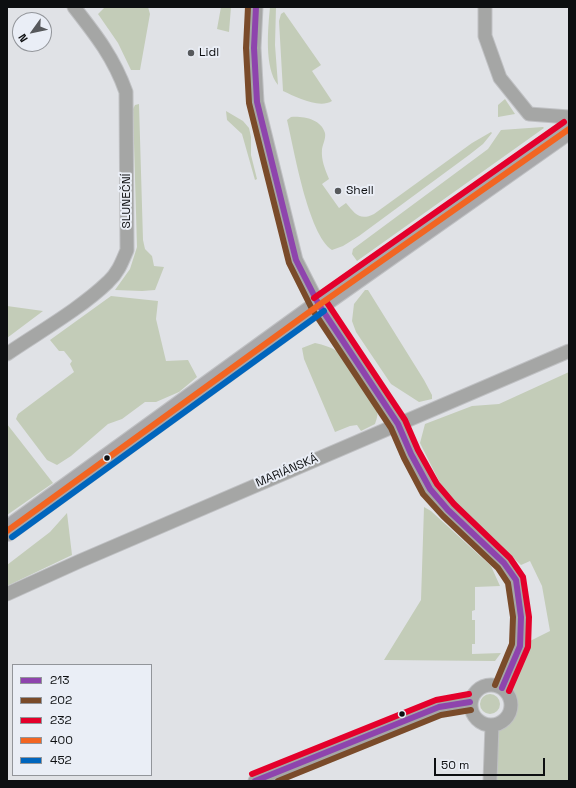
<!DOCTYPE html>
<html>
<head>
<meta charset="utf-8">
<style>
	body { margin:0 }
	#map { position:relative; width:576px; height:788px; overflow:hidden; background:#e0e2e6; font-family:"Space Grotesk",sans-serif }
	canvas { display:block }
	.frame { position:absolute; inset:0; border:8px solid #0d0f11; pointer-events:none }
	.legend { position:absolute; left:12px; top:664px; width:140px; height:112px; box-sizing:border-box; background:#eaeef6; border:1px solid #92959a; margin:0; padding:5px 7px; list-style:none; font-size:12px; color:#0d0f11 }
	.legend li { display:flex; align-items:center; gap:8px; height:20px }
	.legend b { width:20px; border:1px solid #92959a }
	.north { position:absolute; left:12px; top:12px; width:40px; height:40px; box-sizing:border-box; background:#eaeef6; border:1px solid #92959a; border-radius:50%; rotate:237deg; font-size:11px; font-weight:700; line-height:16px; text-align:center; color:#0d0f11 }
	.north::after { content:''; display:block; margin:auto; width:14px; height:18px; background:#57595c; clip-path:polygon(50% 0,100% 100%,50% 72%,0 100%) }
	.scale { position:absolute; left:434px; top:758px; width:111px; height:18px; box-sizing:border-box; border:2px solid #0d0f11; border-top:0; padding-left:5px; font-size:12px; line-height:14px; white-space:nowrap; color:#0d0f11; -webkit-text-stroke:3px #eaeef6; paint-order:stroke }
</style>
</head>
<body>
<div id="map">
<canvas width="576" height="788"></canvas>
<div class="frame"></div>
<ul class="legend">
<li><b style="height:5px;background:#8e44ad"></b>213</li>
<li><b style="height:5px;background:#7a4b2a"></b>202</li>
<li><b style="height:5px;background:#e4002b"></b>232</li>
<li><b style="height:5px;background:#f26522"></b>400</li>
<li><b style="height:5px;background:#0065bd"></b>452</li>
</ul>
<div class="north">N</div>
<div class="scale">50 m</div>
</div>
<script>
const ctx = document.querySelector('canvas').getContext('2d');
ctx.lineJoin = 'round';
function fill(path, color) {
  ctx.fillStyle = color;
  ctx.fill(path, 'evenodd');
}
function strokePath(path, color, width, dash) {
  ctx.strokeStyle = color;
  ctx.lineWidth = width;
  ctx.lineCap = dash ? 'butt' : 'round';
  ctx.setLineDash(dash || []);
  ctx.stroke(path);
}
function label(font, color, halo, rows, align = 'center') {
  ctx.font = font + ' "Space Grotesk",sans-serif';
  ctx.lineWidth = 4;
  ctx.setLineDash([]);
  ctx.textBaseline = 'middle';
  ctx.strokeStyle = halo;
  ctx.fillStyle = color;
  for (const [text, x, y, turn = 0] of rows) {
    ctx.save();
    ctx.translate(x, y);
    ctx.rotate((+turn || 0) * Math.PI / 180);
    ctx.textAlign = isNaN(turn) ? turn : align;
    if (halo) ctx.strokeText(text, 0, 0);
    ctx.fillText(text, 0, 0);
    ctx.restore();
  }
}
fill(new Path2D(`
	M 105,7 L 148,7 L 150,14 L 140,70 L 131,70 L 118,43 L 98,14 Z
	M 221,7 L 231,7 L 229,32 L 217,29 Z
	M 270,7 L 276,7 L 275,45 L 278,85 C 264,68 268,28 270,7 Z
	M 284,12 L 321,65 L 312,71 L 332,101 C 319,109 296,97 283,91 L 279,21 L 281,14 Z
	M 505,99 L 515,114 L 498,117 L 498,105 Z
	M 139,104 L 143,240 L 145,249 L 152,256 L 154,266 L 164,267 L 155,290 L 142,291 L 115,290 L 130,269 L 137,247 L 133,109 L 135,105 Z
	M 226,111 L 243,121 L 249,128 L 251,137 L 251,155 L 257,179 L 255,180 L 242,134 L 227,120 Z
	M 291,117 C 303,116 321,119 325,133 C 326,138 323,144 322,149 C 321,160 325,169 329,179 L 322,184 L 339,208 L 346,203 C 355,214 360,221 374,214 L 472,143 L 491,132 L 492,133 L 483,144 L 469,155 L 359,236 L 343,246 L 332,250 C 308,234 294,149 287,120 Z
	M 543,127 L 544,128 L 357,261 L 352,254 L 353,249 L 488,149 L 501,130 Z
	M 365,290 L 368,290 L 424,380 L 432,395 L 432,399 L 419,402 L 391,384 L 356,332 L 352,321 L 354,304 Z
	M 111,296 L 158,301 L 156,319 L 166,361 L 188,360 L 197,377 L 179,392 L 156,402 L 145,402 L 122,419 L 108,424 L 71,456 L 57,465 L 47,460 L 16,419 L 18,414 L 74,372 L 70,364 L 72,361 L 64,351 L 59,351 L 50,340 Z
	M 7,306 L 43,311 L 7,338 Z
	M 315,343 C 324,345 331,347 338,352 C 345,358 373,397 376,406 C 379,413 377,418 375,424 L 361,431 L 357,425 L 350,426 L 335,432 L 304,359 L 302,348 Z
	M 569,372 L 569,781 L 492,781 L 492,725 C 514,717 516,706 502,688 L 520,646 L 550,631 L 542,586 L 530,561 L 521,565 L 445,493 L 420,443 L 425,424 L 472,406 L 499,404 Z
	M 7,424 L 53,483 L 7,515 Z
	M 424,507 L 431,511 L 491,566 L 500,586 L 475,587 L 475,610 L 472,611 L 472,620 L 475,620 L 475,644 L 472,644 L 472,654 L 501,653 L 495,661 L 384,660 L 421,600 Z
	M 67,513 L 72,555 L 7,586 L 7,565 L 50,532 Z
	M480 704a10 10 0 1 1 20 0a10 10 0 1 1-20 0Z`), '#c3ccb8');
const minor = new Path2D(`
	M 256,7 L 254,48 L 257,102 L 296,260 L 319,305 L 398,424 L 411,454 L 430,489 L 448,510 L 504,563 L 516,580 L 521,617 L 520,646 L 502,688
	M 485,7 L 485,36 L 500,78 L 529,114 L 569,117
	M 7,354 C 39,332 80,309 108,282 C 118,273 122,262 127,250 L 126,92 C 114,58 96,35 74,7
	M 7,594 L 80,561 L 569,351
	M471 705a20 20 0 1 1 40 0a20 20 0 1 1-40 0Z
	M 255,781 L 308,761 L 439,707 L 470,702
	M 490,781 L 492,725`);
const primary = new Path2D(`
	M 7,531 L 319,305 L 569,129`);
strokePath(minor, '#bfc0c3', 15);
strokePath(primary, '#bfc0c3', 22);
strokePath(minor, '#a5a6a5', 13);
strokePath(primary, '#a8a8aa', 20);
strokePath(new Path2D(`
	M 256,7 L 254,48 L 257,102 L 296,260 L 319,305 L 398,424 L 411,454 L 430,489 L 448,510 L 504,563 L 516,580 L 521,617 L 520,646 L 502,688
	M 255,781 L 439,707 L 470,702`), '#8e44ad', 6);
strokePath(new Path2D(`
	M 248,7 L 246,48 L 249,103 L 289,263 L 312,309 L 391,428 L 404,458 L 423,494 L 443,516 L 498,568 L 508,583 L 513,617 L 512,644 L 495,685
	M 278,781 L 441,715 L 471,710`), '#7a4b2a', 6);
strokePath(new Path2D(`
	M 314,298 L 564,122
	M 326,301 L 405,420 L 418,450 L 437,484 L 454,504 L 510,558 L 523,577 L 529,617 L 528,647 L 509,691
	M 252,774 L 436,700 L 469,694`), '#e4002b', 6);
strokePath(new Path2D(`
	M 7,531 L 319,305 L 569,129`), '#f26522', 6);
strokePath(new Path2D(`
	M 12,537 L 324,311`), '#0065bd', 6);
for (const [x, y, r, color] of [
	[191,53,4,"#57595c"],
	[338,191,4,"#57595c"],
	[107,458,3.5,"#0d0f11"],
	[402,714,3.5,"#0d0f11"]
]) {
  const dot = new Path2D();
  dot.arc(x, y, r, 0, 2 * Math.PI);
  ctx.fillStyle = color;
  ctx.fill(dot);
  strokePath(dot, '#eaeef6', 1.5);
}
label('12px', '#0d0f11', '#eaeef6', [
	["Lidl",199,53],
	["Shell",346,191]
], 'left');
label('12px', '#0d0f11', '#eaeef6', [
	["SLUNEČNÍ",127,201,-90],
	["MARIÁNSKÁ",287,471,-23]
]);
</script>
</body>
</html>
